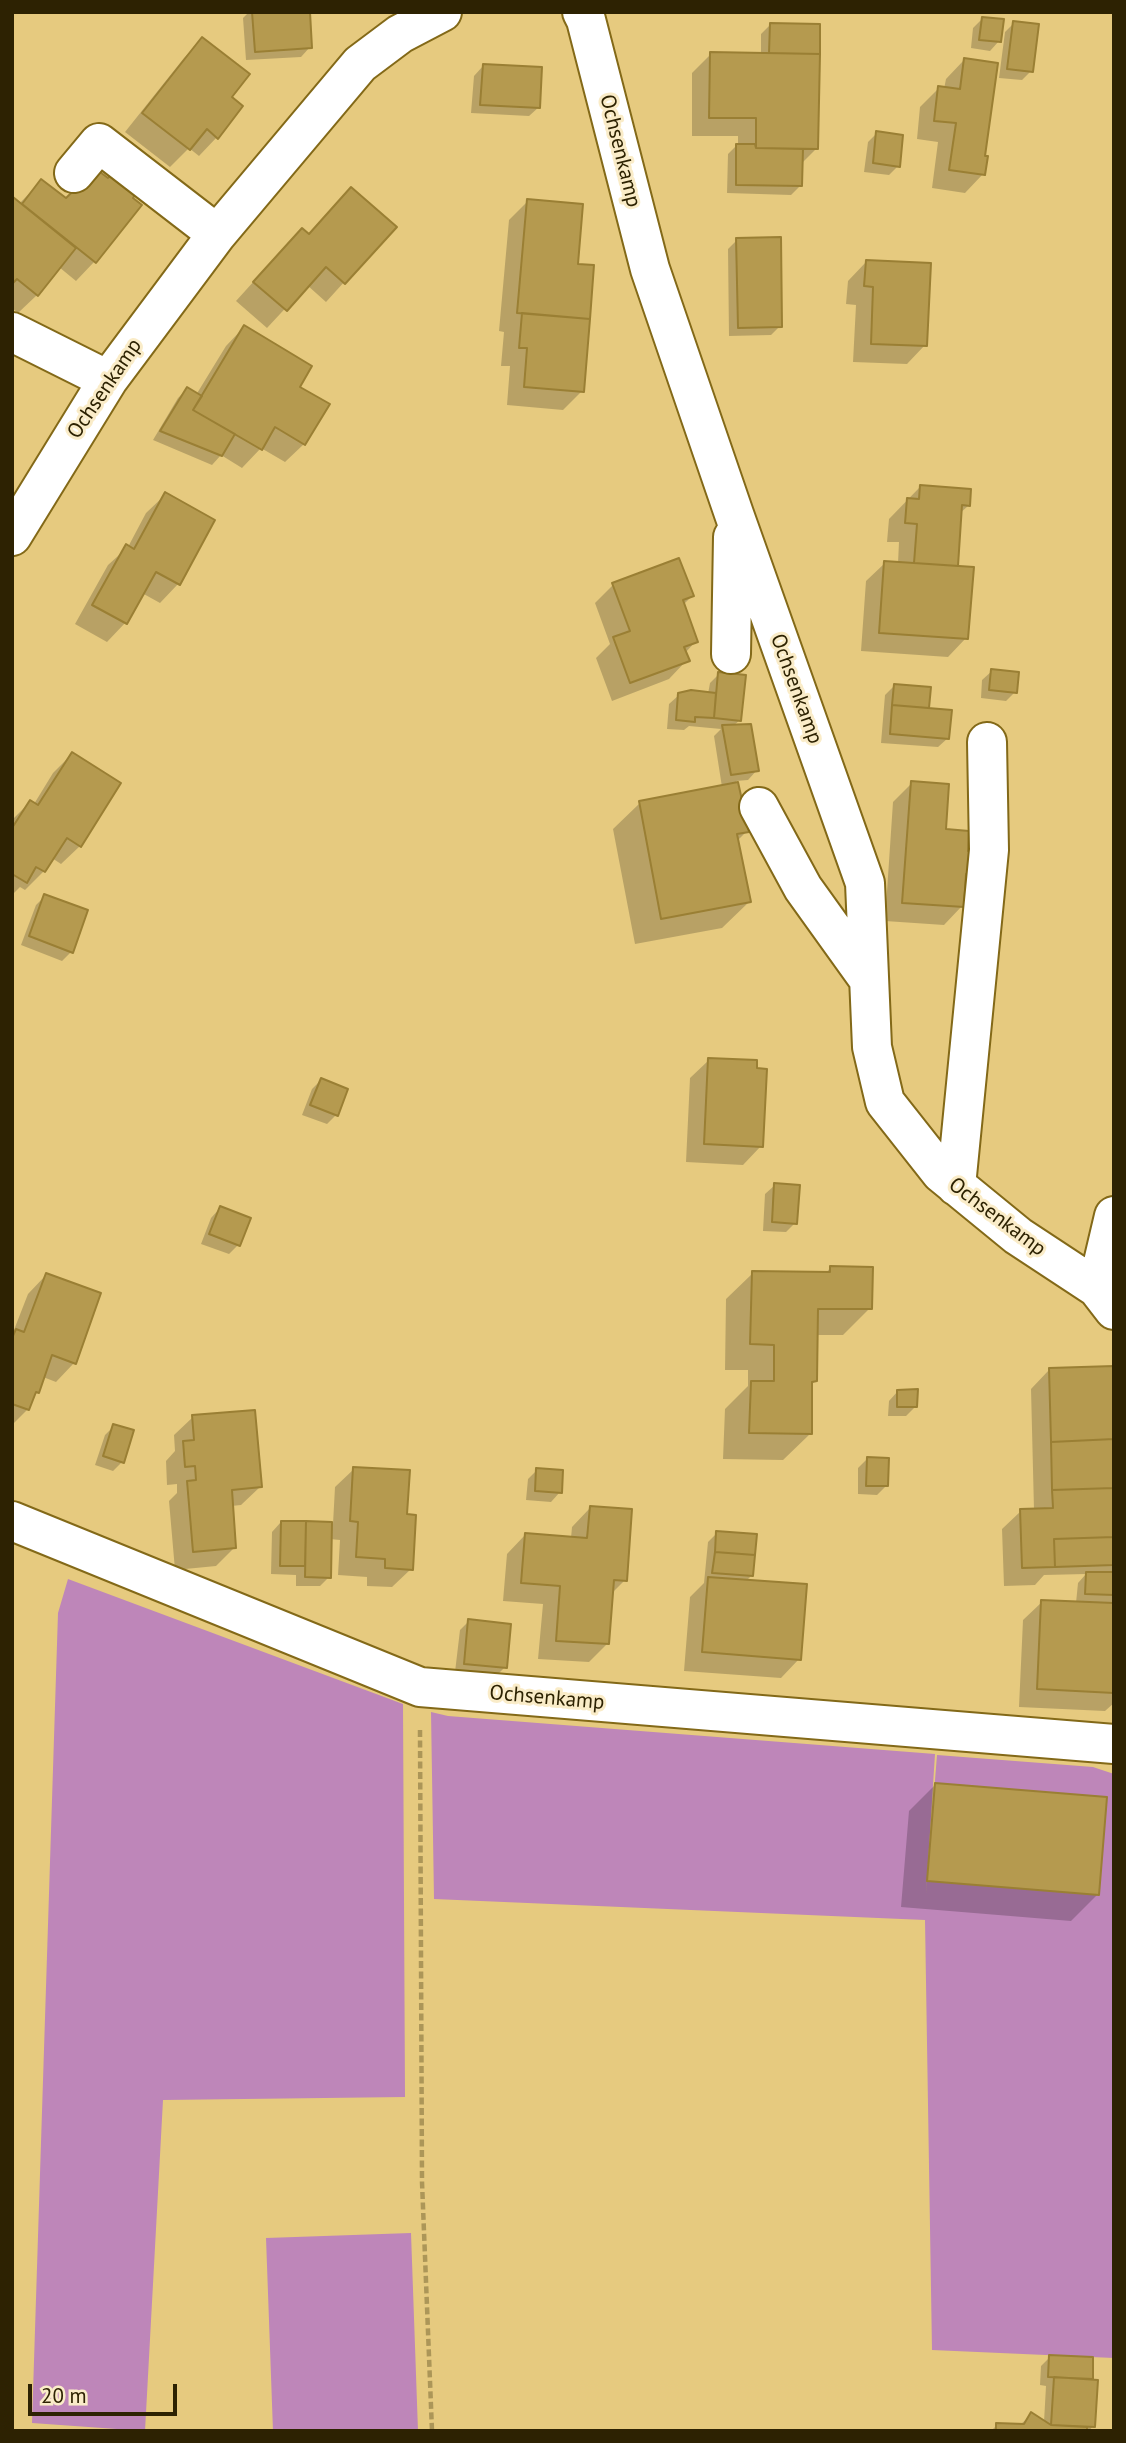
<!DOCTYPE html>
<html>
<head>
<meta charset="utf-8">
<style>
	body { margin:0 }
	#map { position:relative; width:1126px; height:2443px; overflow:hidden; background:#e6ca7f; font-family:"PT Sans",sans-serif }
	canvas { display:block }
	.frame { position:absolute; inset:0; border:14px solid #2d2202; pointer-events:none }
	.scale { position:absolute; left:28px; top:2384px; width:149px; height:32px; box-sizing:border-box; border:4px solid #2d2202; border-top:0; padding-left:9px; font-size:21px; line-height:24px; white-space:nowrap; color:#2d2202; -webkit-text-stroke:5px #faecc8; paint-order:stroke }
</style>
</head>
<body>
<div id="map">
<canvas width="1126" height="2443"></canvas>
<div class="frame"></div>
<div class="scale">20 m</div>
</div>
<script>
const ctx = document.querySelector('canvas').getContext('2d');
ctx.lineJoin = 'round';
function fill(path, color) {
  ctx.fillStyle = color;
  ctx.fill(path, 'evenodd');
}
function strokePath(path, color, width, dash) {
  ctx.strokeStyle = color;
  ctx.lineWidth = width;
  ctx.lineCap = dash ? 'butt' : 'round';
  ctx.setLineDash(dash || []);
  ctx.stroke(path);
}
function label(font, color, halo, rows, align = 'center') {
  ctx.font = font + ' "PT Sans",sans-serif';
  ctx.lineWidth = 6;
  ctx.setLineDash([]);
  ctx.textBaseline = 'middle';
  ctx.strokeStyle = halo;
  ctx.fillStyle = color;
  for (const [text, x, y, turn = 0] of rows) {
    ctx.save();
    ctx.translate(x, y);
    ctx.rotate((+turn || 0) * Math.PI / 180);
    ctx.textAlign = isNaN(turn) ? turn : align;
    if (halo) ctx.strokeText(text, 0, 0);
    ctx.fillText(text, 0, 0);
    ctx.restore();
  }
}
fill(new Path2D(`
	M 68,1579 L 403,1704 L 405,2097 L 163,2100 L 145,2431 L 32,2423 L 58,1613 Z
	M 431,1712 L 448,1716 L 935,1754 L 926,1894 L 937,1755 L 1093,1767 L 1114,1774 L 1114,2358 L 932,2350 L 925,1920 L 434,1899 Z
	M 411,2233 L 418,2431 L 273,2431 L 266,2238 Z`), '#be86b9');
fill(new Path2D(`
	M 249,12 L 308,12 L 310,47 L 301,57 L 246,60 L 243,18 Z
	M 982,19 L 999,41 L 990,51 L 971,48 L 973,28 Z
	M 1014,23 L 1031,71 L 1022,80 L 999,78 L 1005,32 Z
	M 770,25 L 819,26 L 817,148 L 801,164 L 800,186 L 791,195 L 727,193 L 728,154 L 738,144 L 738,136 L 692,136 L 692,73 L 711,54 L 761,55 L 761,34 Z
	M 202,39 L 230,98 L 217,137 L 199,156 L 189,148 L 170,167 L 125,132 L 184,58 Z
	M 964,60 L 983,157 L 983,174 L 965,193 L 932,188 L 938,142 L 917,139 L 920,107 L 939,88 L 944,89 L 946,79 Z
	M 483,66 L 539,107 L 529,116 L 471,113 L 474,76 Z
	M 877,133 L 898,166 L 889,175 L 864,172 L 868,142 Z
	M 115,171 L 130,198 L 139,206 L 94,262 L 76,281 L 59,267 L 37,295 L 18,313 L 12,308 L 12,199 L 19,204 L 41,181 L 65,200 L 107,179 Z
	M 351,189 L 394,227 L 326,302 L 307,285 L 267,328 L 236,301 L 283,249 L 308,235 Z
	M 528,201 L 576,266 L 582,391 L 563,410 L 507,405 L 510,366 L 501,366 L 504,332 L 499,331 L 509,220 Z
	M 737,240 L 780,326 L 771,335 L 729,336 L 728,249 Z
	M 866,262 L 925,345 L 907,364 L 853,362 L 856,305 L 846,304 L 848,281 Z
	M 244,327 L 298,387 L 304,444 L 285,462 L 261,448 L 242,468 L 221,455 L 212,465 L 153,440 L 178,398 L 187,389 L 196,395 L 226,346 Z
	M 920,487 L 968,506 L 959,514 L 956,568 L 966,638 L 948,657 L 861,651 L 866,581 L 885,563 L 898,563 L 899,542 L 887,542 L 889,519 Z
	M 165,495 L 213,521 L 178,584 L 160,603 L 142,593 L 125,623 L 107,642 L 75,624 L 108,565 L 128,547 L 146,513 Z
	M 613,585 L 692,596 L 683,605 L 696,641 L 685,653 L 687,660 L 669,679 L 612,701 L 596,658 L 610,644 L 595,603 Z
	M 992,671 L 1015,692 L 1006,701 L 981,698 L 982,680 Z
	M 719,674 L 740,720 L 733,726 L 757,770 L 748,780 L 736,781 L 747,831 L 737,841 L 749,902 L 722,928 L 635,944 L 613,829 L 640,803 L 722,787 L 714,736 L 721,729 L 689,726 L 684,730 L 667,729 L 669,704 L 679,695 L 708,694 L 710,683 Z
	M 894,686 L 929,689 L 927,710 L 948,738 L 938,747 L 881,743 L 885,695 Z
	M 72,754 L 80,846 L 61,864 L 52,858 L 44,871 L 25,890 L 20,887 L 12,895 L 12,820 L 30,802 L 34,804 L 53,773 Z
	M 912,783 L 944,831 L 966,853 L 978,875 L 963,889 L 962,906 L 944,925 L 885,921 L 893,802 Z
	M 45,896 L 71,952 L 62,961 L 21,945 L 36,905 Z
	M 709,1060 L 761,1146 L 743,1165 L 686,1162 L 690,1078 Z
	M 321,1080 L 336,1115 L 327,1124 L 302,1115 L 312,1089 Z
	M 775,1185 L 795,1223 L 786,1232 L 763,1231 L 765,1194 Z
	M 220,1208 L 238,1245 L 229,1254 L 201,1244 L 211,1218 Z
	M 831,1267 L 870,1308 L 843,1335 L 816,1335 L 815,1381 L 811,1385 L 810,1434 L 783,1460 L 723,1459 L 725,1409 L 748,1386 L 748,1370 L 725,1370 L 726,1299 L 753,1273 L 825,1274 Z
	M 46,1275 L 74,1363 L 56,1382 L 43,1377 L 28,1409 L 12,1425 L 12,1335 L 28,1294 Z
	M 1114,1368 L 1114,1703 L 1105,1711 L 1019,1707 L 1023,1620 L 1042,1602 L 1076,1603 L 1078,1583 L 1086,1574 L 1044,1575 L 1035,1585 L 1004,1586 L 1002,1529 L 1021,1511 L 1034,1510 L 1031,1389 L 1049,1370 Z
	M 898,1391 L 916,1406 L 906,1416 L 888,1416 L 889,1401 Z
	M 193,1417 L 260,1487 L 241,1505 L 231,1506 L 234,1548 L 216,1566 L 175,1570 L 169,1501 L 177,1493 L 177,1484 L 167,1485 L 166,1461 L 175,1451 L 174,1435 Z
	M 114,1426 L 122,1462 L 113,1471 L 95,1465 L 105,1435 Z
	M 868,1458 L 886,1486 L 877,1495 L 858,1494 L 858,1468 Z
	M 354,1469 L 405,1515 L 411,1569 L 392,1587 L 367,1586 L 367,1577 L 338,1575 L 340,1540 L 330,1539 L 329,1577 L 320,1586 L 296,1586 L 296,1575 L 271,1574 L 272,1532 L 281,1522 L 333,1524 L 335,1487 Z
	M 537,1470 L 560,1492 L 551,1502 L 526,1500 L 528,1479 Z
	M 590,1508 L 625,1580 L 611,1594 L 608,1643 L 589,1662 L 538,1659 L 543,1604 L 503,1601 L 507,1554 L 525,1535 L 571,1538 L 572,1527 Z
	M 717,1533 L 752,1575 L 746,1581 L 799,1659 L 781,1678 L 684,1671 L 690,1597 L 704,1583 L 708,1542 Z
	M 469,1621 L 505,1667 L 496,1676 L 455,1672 L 460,1630 Z
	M 935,1785 L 1098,1894 L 1071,1921 L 901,1907 L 909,1811 Z
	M 1050,2357 L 1091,2358 L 1093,2426 L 1089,2431 L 991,2431 L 997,2425 L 1020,2425 L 1032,2414 L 1044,2422 L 1046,2386 L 1040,2385 L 1041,2366 Z`), '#0003');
const building = new Path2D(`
	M 252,12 L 310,12 L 312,48 L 255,52 Z
	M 982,17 L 1004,19 L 1001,42 L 979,40 Z
	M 1013,21 L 1039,24 L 1033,72 L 1007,69 Z
	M 770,23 L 820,24 L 820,54 L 769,53 Z
	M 202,37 L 250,74 L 232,97 L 243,106 L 218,139 L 207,129 L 190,150 L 142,113 Z
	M 710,52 L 820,54 L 818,149 L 756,148 L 756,118 L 709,118 Z
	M 964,58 L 998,63 L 985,156 L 988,156 L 985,175 L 949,170 L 956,123 L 934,121 L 938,86 L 960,89 Z
	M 483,64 L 542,67 L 540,108 L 480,105 Z
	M 876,131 L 903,135 L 900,167 L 873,163 Z
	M 736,144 L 755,144 L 756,148 L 803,149 L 802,186 L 736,185 Z
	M 96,169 L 108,178 L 115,169 L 139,189 L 133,198 L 142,205 L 96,263 L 22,204 L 41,179 L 66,198 Z
	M 351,187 L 397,227 L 345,284 L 326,267 L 287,311 L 253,282 L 302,228 L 309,234 Z
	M 13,197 L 76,248 L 38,296 L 17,279 L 12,284 Z
	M 527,199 L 583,204 L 578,264 L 594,265 L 590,319 L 517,313 Z
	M 781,237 L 782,327 L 738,328 L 736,238 Z
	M 866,260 L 931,263 L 927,346 L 871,344 L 873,287 L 864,286 Z
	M 522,313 L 590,319 L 584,392 L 524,387 L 527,348 L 519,348 Z
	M 244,325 L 312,366 L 300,387 L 330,404 L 305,445 L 275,427 L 262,450 L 193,410 Z
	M 187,387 L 202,396 L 193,410 L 235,434 L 222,456 L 160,431 Z
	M 920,485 L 971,489 L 970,506 L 962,505 L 958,566 L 914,563 L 917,524 L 905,523 L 907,498 L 919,499 Z
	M 165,492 L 215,520 L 180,585 L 156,572 L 127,624 L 92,605 L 126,544 L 134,549 Z
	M 679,558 L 694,596 L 683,600 L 698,642 L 684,647 L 690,661 L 630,683 L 613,637 L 630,631 L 612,583 Z
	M 884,561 L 974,567 L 968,639 L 879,633 Z
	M 991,669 L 1019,672 L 1017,693 L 989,690 Z
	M 718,672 L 746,675 L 741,721 L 714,718 Z
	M 894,684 L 931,687 L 929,708 L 892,705 Z
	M 691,690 L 716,693 L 714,718 L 695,717 L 695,722 L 676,720 L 678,693 Z
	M 892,705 L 952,710 L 949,739 L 890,734 Z
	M 751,724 L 759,771 L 731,775 L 722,725 Z
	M 72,752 L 121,783 L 81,847 L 67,838 L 45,872 L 36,867 L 27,883 L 12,874 L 12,828 L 30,800 L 38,805 Z
	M 911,781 L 949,784 L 946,829 L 969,831 L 968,851 L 981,853 L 980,875 L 966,874 L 964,907 L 902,903 Z
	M 738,782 L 749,832 L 737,834 L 751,902 L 661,919 L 639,801 Z
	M 44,894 L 88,910 L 73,953 L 29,936 Z
	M 708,1058 L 757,1060 L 757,1068 L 767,1069 L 763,1147 L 704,1144 Z
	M 321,1078 L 348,1089 L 338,1116 L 310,1105 Z
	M 774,1183 L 800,1185 L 797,1224 L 772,1222 Z
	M 220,1206 L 251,1218 L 240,1246 L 209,1234 Z
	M 830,1266 L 873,1267 L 872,1309 L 818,1309 L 817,1381 L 812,1382 L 812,1434 L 749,1433 L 751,1381 L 774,1381 L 774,1345 L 750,1344 L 752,1271 L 830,1272 Z
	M 46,1273 L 101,1293 L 76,1364 L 52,1355 L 39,1393 L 36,1392 L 29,1410 L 12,1404 L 12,1338 L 16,1329 L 24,1332 Z
	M 1114,1366 L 1114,1439 L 1051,1442 L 1049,1368 Z
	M 918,1389 L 917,1407 L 897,1407 L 897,1390 Z
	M 255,1410 L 262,1487 L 232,1490 L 236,1548 L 193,1552 L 187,1481 L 196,1480 L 195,1466 L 185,1467 L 183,1441 L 194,1440 L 192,1415 Z
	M 113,1424 L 134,1430 L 124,1463 L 103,1456 Z
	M 1114,1439 L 1114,1488 L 1052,1490 L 1051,1442 Z
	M 867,1457 L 889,1458 L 888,1486 L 866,1486 Z
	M 353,1467 L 410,1470 L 407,1514 L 416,1515 L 413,1570 L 385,1568 L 385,1559 L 356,1557 L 358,1522 L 350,1521 Z
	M 536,1468 L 563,1470 L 562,1493 L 535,1491 Z
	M 1114,1488 L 1114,1537 L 1054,1539 L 1055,1567 L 1022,1568 L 1020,1509 L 1053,1508 L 1052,1490 Z
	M 590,1506 L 632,1509 L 627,1581 L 614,1580 L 609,1644 L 556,1641 L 560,1586 L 521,1583 L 525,1533 L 587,1538 Z
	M 281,1521 L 306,1521 L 305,1566 L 280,1566 Z
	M 306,1521 L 332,1522 L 331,1578 L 305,1577 Z
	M 716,1531 L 757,1534 L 755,1555 L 715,1552 Z
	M 1114,1537 L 1114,1565 L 1055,1567 L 1054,1539 Z
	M 715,1552 L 755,1555 L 753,1576 L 712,1573 Z
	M 1086,1572 L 1114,1572 L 1114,1595 L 1085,1594 Z
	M 708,1577 L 807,1584 L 801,1660 L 702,1652 Z
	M 1041,1600 L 1114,1603 L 1114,1693 L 1037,1689 Z
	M 468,1619 L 511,1624 L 507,1668 L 464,1664 Z
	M 935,1783 L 1107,1797 L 1099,1895 L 927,1881 Z
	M 1049,2355 L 1093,2357 L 1093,2379 L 1048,2377 Z
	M 1054,2377 L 1098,2380 L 1095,2427 L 1051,2425 Z
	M 1031,2412 L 1051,2425 L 1087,2427 L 1087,2431 L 996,2431 L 996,2423 L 1024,2424 Z`);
fill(building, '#b59a4f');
strokePath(building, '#9a7f34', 2);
const minor = new Path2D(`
	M 582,12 L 586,20 L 650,269 L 734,514 L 865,883 L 872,1047 L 885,1102 L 941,1173 L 1018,1236 L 1097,1288 L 1114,1310
	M 74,173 L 99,143 L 217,234
	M 12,332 L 108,380
	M 12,536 L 108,380 L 217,234 L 360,64 L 400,34 L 442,12
	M 731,654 L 733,537
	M 759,807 L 803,888 L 869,980
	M 956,1186 L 989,850 L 987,742
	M 1097,1288 L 1114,1216
	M 12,1521 L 420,1687 L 1114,1744`);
strokePath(minor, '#836918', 42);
strokePath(new Path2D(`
	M 420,1730 L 422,2182 L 432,2431`), '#ac9658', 4.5, [7, 3.5]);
strokePath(minor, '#fff', 38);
label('21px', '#2d2202', '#faecc8', [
	["Ochsenkamp",620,151,76],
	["Ochsenkamp",105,389,-56],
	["Ochsenkamp",796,689,70],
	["Ochsenkamp",997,1217,37],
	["Ochsenkamp",547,1698,5]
]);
</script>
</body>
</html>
